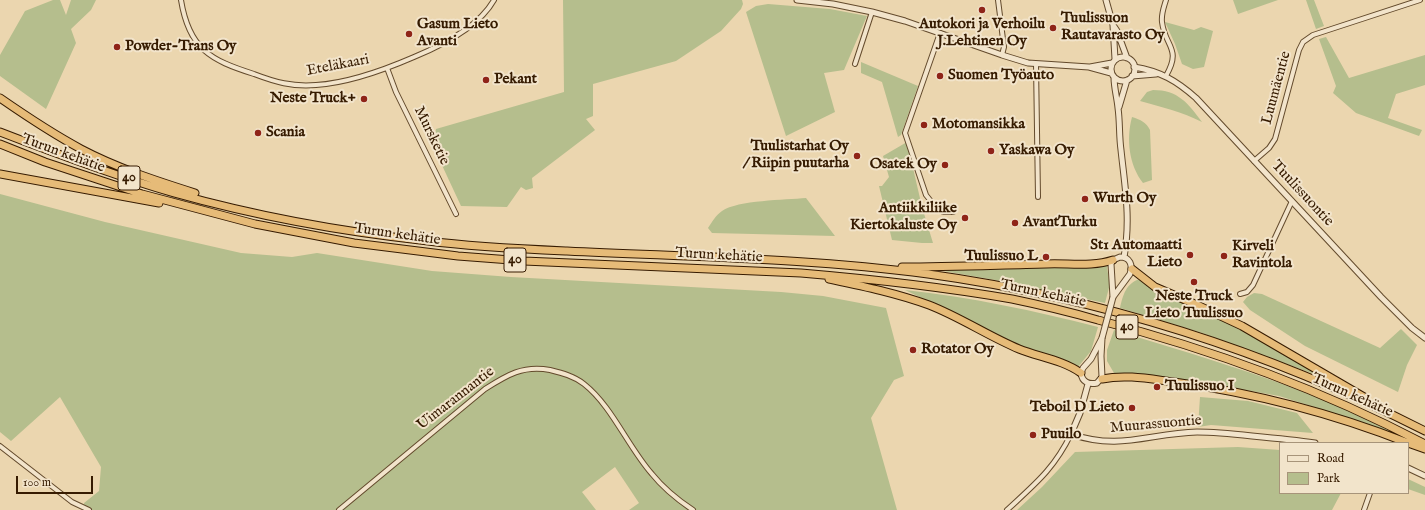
<!DOCTYPE html>
<html>
<head>
<meta charset="utf-8">
<style>
	body { margin:0 }
	#map { position:relative; width:1425px; height:510px; overflow:hidden; background:#ebd6af; font-family:"IM FELL English",serif }
	canvas { display:block }
	.legend { position:absolute; left:1279px; top:442px; width:130px; height:52px; box-sizing:border-box; background:#f2e4cb; border:1px solid #a7947a; margin:0; padding:5px 7px; list-style:none; font-size:12px; color:#361b01 }
	.legend li { display:flex; align-items:center; gap:8px; height:20px }
	.legend b { width:20px; border:1px solid #a7947a }
	.scale { position:absolute; left:16px; top:476px; width:77px; height:18px; box-sizing:border-box; border:2px solid #361b01; border-top:0; padding-left:5px; font-size:12px; line-height:14px; white-space:nowrap; color:#361b01; -webkit-text-stroke:3px #f2e4cb; paint-order:stroke }
</style>
</head>
<body>
<div id="map">
<canvas width="1425" height="510"></canvas>
<ul class="legend">
<li><b style="height:5px;background:#f2e4cb"></b>Road</li>
<li><b style="height:11px;background:#b5be8d"></b>Park</li>
</ul>
<div class="scale">100 m</div>
</div>
<script>
const ctx = document.querySelector('canvas').getContext('2d');
ctx.lineJoin = 'round';
function fill(path, color) {
  ctx.fillStyle = color;
  ctx.fill(path, 'evenodd');
}
function strokePath(path, color, width, dash) {
  ctx.strokeStyle = color;
  ctx.lineWidth = width;
  ctx.lineCap = dash ? 'butt' : 'round';
  ctx.setLineDash(dash || []);
  ctx.stroke(path);
}
function label(font, color, halo, rows, align = 'center') {
  ctx.font = font + ' "IM FELL English",serif';
  ctx.lineWidth = 4;
  ctx.setLineDash([]);
  ctx.textBaseline = 'middle';
  ctx.strokeStyle = halo;
  ctx.fillStyle = color;
  for (const [text, x, y, turn = 0] of rows) {
    ctx.save();
    ctx.translate(x, y);
    ctx.rotate((+turn || 0) * Math.PI / 180);
    ctx.textAlign = isNaN(turn) ? turn : align;
    if (halo) ctx.strokeText(text, 0, 0);
    ctx.fillText(text, 0, 0);
    ctx.restore();
  }
}
fill(new Path2D(`
	M 53,0 L 60,0 L 66,15 L 71,0 L 96,0 L 91,10 L 71,29 L 76,43 L 46,109 L 0,76 L 0,55 L 25,11 Z
	M 563,0 L 742,0 L 743,4 L 741,9 L 721,31 L 676,61 L 593,84 L 593,116 L 586,119 L 595,130 L 532,178 L 533,188 L 526,190 L 521,187 L 507,207 L 461,206 L 433,146 L 436,129 L 564,92 Z
	M 1233,0 L 1278,0 L 1238,14 Z
	M 1306,0 L 1314,0 L 1324,26 L 1316,29 Z
	M 768,4 L 830,9 L 867,16 L 844,70 L 824,73 L 835,112 L 786,136 L 746,12 L 756,6 Z
	M 1165,22 L 1194,30 L 1201,27 L 1213,31 L 1204,67 L 1193,69 L 1182,64 L 1175,44 Z
	M 1326,37 L 1349,78 L 1425,55 L 1425,85 L 1396,94 L 1388,118 L 1422,130 L 1419,136 L 1356,113 L 1333,93 L 1336,86 L 1319,39 Z
	M 861,62 L 918,86 L 901,135 L 898,137 L 882,82 L 861,73 Z
	M 1153,90 C 1178,90 1188,103 1202,122 C 1182,112 1162,107 1140,101 L 1147,92 Z
	M 1132,117 C 1141,120 1146,122 1150,130 L 1152,180 L 1143,183 C 1129,165 1126,139 1132,117 Z
	M 907,142 L 922,207 L 933,243 L 922,243 L 892,240 L 879,186 L 882,186 L 889,177 L 883,156 Z
	M 0,194 L 105,222 L 241,253 L 292,257 L 317,253 L 432,271 L 511,277 L 781,292 L 823,296 L 886,308 L 904,376 L 894,380 L 871,418 L 897,510 L 629,510 L 639,503 L 615,467 L 582,492 L 596,510 L 85,510 L 84,503 L 99,491 L 101,467 L 60,397 L 11,441 L 0,432 Z
	M 806,198 L 835,236 L 712,233 L 708,228 C 712,222 716,215 722,211 C 738,200 785,200 806,198 Z
	M 1108,265 L 1107,268 L 1110,284 L 1105,303 L 1000,281 L 932,269 L 1063,267 L 1088,268 Z
	M 1140,279 L 1153,290 L 1196,307 L 1246,332 L 1322,377 L 1202,333 L 1120,308 C 1123,295 1126,283 1140,279 Z
	M 905,290 C 971,297 1035,311 1098,327 L 1091,351 L 1078,367 L 1018,345 Z
	M 1254,293 L 1262,294 L 1380,348 L 1401,329 L 1417,345 L 1407,365 L 1398,392 L 1305,346 L 1250,310 L 1243,302 L 1247,297 Z
	M 1114,330 C 1186,352 1259,373 1328,402 C 1350,412 1371,422 1392,432 L 1391,434 L 1362,422 L 1279,396 L 1251,391 L 1143,375 L 1114,373 L 1107,361 L 1107,350 Z
	M 1200,397 L 1248,401 L 1297,413 L 1313,433 L 1211,425 L 1198,427 Z
	M 1238,447 L 1280,450 L 1280,493 L 1341,493 L 1332,510 L 1017,510 L 1042,487 L 1075,452 Z
	M 1408,479 L 1425,487 L 1425,495 L 1408,489 Z`), '#b5be8d');
const minor = new Path2D(`
	M 181,0 C 189,49 210,60 254,74 C 275,82 292,87 316,85 C 349,83 384,70 414,57 C 443,45 479,27 494,0
	M 998,0 L 1004,47 L 1002,55
	M 940,33 L 905,133 L 926,195 L 934,205 L 943,212 L 953,212
	M 855,64 L 872,12
	M 1036,64 L 1038,197
	M 387,68 L 396,92 L 456,214
	M 1166,76 C 1182,48 1165,47 1162,22 C 1161,14 1164,7 1166,0
	M 1254,161 L 1269,148 L 1275,139 L 1299,50 L 1303,42 L 1313,35 L 1420,0
	M 1240,294 L 1247,292 L 1253,285 L 1292,201
	M 0,446 L 72,502 L 89,510
	M 339,510 L 485,389 C 507,375 523,365 550,370 C 562,373 574,376 584,384 C 612,406 628,447 652,474 C 664,489 678,500 693,510
	M 1007,510 C 1035,484 1054,469 1071,434
	M 1364,510 L 1370,493`);
const tertiary = new Path2D(`
	M 797,0 L 833,4 L 872,12 L 905,21 L 1002,55 L 1028,63 L 1089,67 L 1111,73
	M 1106,0 L 1113,25 L 1117,31 L 1127,58
	M 1113,25 L 1115,59
	M1111 69a12 12 0 1 1 24 0a12 12 0 1 1-24 0Z
	M 1090,67 L 1112,63
	M 1134,67 C 1160,71 1177,81 1196,98 L 1381,297 L 1412,328 L 1425,338
	M 1132,76 L 1156,74
	M 1114,77 C 1114,88 1117,97 1118,108 C 1120,122 1119,136 1121,150 C 1125,188 1131,219 1124,257
	M 1119,107 L 1127,80
	M 1120,257 C 1130,257 1133,265 1130,274 L 1113,297 L 1111,264 L 1113,260 Z
	M 1102,338 L 1101,356 L 1102,377 L 1097,383 C 1089,385 1082,382 1081,373 L 1083,368 L 1091,359 Z
	M 1088,384 L 1080,413 L 1071,434 C 1120,451 1150,433 1197,432 C 1215,432 1234,434 1252,436 C 1273,438 1294,440 1315,443
	M 1408,468 L 1425,476`);
const trunk = new Path2D(`
	M 0,98 C 26,116 53,134 81,149 C 117,168 157,181 195,193
	M 0,132 C 57,154 115,176 174,193 C 256,216 344,232 428,241 C 474,247 521,249 567,251 C 688,257 809,258 928,274 C 1101,298 1270,352 1425,431
	M 0,144 L 45,162 L 142,194 L 255,224 L 354,243 L 458,256 L 524,261 L 801,273 C 872,279 942,287 1012,299 C 1041,305 1070,312 1098,320 C 1211,349 1322,390 1425,444
	M 0,174 L 159,203
	M 902,267 C 950,267 998,265 1046,264 C 1069,263 1092,267 1113,260
	M 1132,269 L 1155,287 L 1197,305 L 1242,326 L 1364,397
	M 829,279 C 862,286 896,293 929,305 C 960,317 988,336 1019,349 C 1039,357 1063,360 1081,373
	M 1102,379 C 1126,374 1150,379 1174,382 C 1255,393 1332,413 1408,443
	M 1408,443 L 1425,449`);
strokePath(minor, '#634a2c', 6);
strokePath(tertiary, '#634a2c', 7);
strokePath(trunk, '#361b01', 9);
strokePath(minor, '#f2e4cb', 4);
strokePath(tertiary, '#f2e4cb', 5);
strokePath(trunk, '#e6bb78', 7);
const tertiaryBridge = new Path2D(`
	M 1102,338 L 1113,297`);
strokePath(tertiaryBridge, '#634a2c', 7, []);
strokePath(tertiaryBridge, '#f2e4cb', 5);
for (const [x, y, r, color] of [
	[982,10,4,"#8f2418"],
	[1053,28,4,"#8f2418"],
	[409,34,4,"#8f2418"],
	[117,47,4,"#8f2418"],
	[940,76,4,"#8f2418"],
	[486,80,4,"#8f2418"],
	[364,99,4,"#8f2418"],
	[924,125,4,"#8f2418"],
	[258,133,4,"#8f2418"],
	[991,151,4,"#8f2418"],
	[857,156,4,"#8f2418"],
	[945,165,4,"#8f2418"],
	[1085,199,4,"#8f2418"],
	[965,218,4,"#8f2418"],
	[1015,223,4,"#8f2418"],
	[1190,255,4,"#8f2418"],
	[1224,256,4,"#8f2418"],
	[1046,257,4,"#8f2418"],
	[1194,282,4,"#8f2418"],
	[913,350,4,"#8f2418"],
	[1157,387,4,"#8f2418"],
	[1132,408,4,"#8f2418"],
	[1033,435,4,"#8f2418"]
]) {
  const dot = new Path2D();
  dot.arc(x, y, r, 0, 2 * Math.PI);
  ctx.fillStyle = color;
  ctx.fill(dot);
  strokePath(dot, '#f2e4cb', 1.5);
}
for (const [x, y, w] of [
	[129,178,22],
	[515,260,22],
	[1127,327,22]
]) {
  const box = new Path2D();
  box.roundRect(x - w / 2, y - 12, w, 24, 3);
  ctx.fillStyle = '#f2e4cb';
  ctx.fill(box);
  strokePath(box, '#361b01', 1);
}
label('bold 14px', '#361b01', null, [
	["40",129,178],
	["40",515,260],
	["40",1127,327]
]);
label('bold 15px', '#361b01', '#f2e4cb', [
	["Tuulissuon",1061,19],
	["Rautavarasto Oy",1061,36],
	["Gasum Lieto",417,25],
	["Avanti",417,42],
	["Autokori ja Verhoilu",982,25,"center"],
	["J.Lehtinen Oy",982,42,"center"],
	["Powder-Trans Oy",125,47],
	["Suomen Työauto",948,76],
	["Pekant",494,80],
	["Neste Truck+",356,99,"right"],
	["Motomansikka",932,125],
	["Scania",266,133],
	["Tuulistarhat Oy",849,147,"right"],
	["/ Riipin puutarha",849,164,"right"],
	["Yaskawa Oy",999,151],
	["Osatek Oy",937,165,"right"],
	["Wurth Oy",1093,199],
	["Antiikkiliike",957,209,"right"],
	["Kiertokaluste Oy",957,226,"right"],
	["AvantTurku",1023,223],
	["St1 Automaatti",1182,246,"right"],
	["Lieto",1182,263,"right"],
	["Kirveli",1232,247],
	["Ravintola",1232,264],
	["Tuulissuo L",1038,257,"right"],
	["Neste Truck",1194,297,"center"],
	["Lieto Tuulissuo",1194,314,"center"],
	["Rotator Oy",921,350],
	["Tuulissuo I",1165,387],
	["Teboil D Lieto",1124,408,"right"],
	["Puuilo",1041,435]
], 'left');
label('15px', '#361b01', '#f2e4cb', [
	["Eteläkaari",338,66,-11],
	["Luumäentie",1277,88,-75],
	["Mursketie",431,136,64],
	["Turun kehätie",63,154,20],
	["Tuulissuontie",1302,194,47],
	["Turun kehätie",397,235,8],
	["Turun kehätie",719,256,3],
	["Turun kehätie",1043,294,12],
	["Turun kehätie",1352,396,24],
	["Uimarannantie",456,399,-38],
	["Muurassuontie",1156,425,-5]
]);
</script>
</body>
</html>
